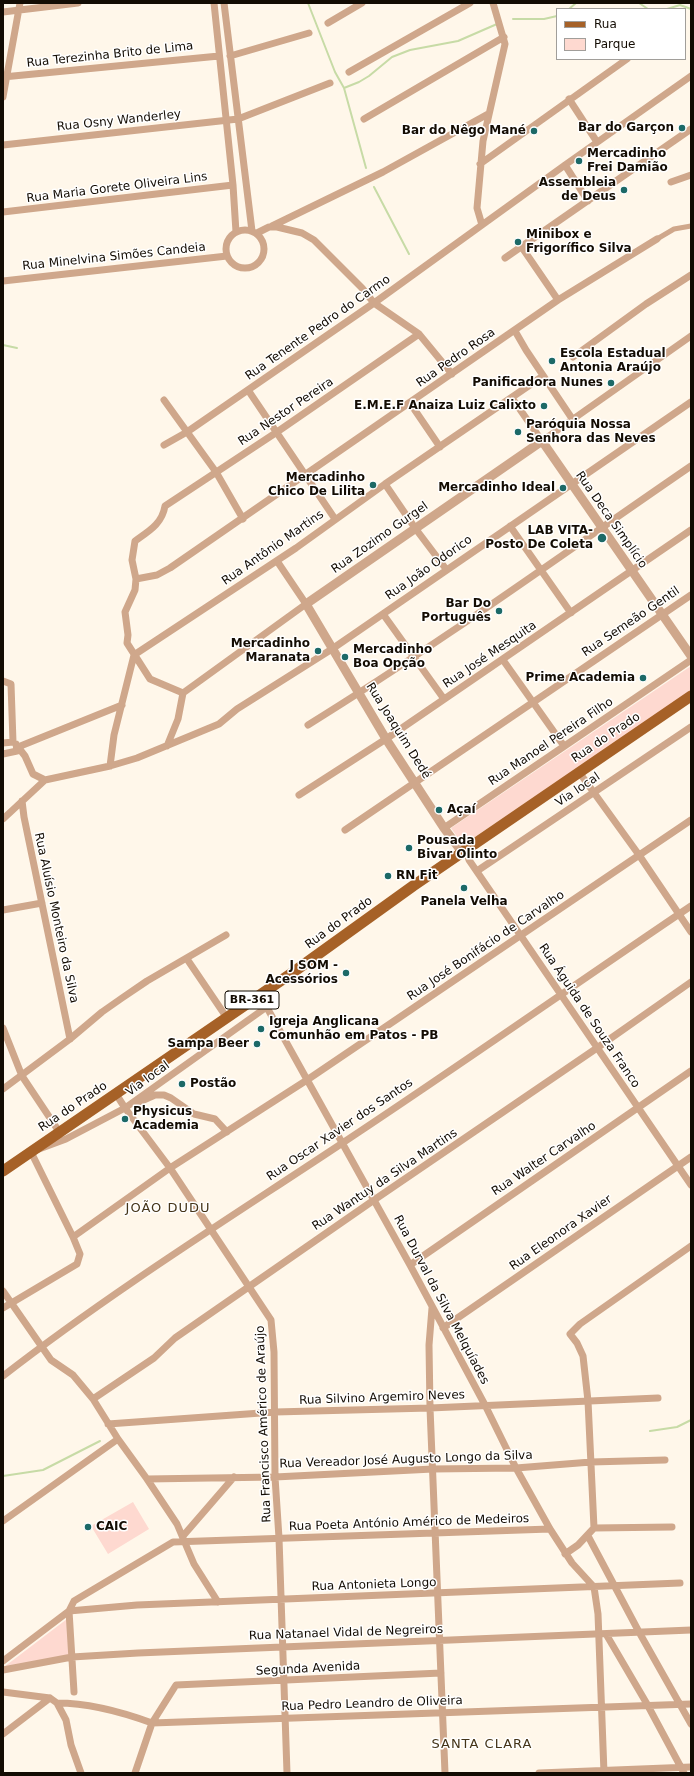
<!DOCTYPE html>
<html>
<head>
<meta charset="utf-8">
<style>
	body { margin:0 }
	#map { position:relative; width:694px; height:1776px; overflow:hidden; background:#fff7ea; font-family:"DejaVu Sans",sans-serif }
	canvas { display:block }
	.frame { position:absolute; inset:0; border:4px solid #130c03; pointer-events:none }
	.legend { position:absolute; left:556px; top:8px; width:130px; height:52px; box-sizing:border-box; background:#fff; border:1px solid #a19e9a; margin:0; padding:5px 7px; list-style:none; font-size:12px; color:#130c03 }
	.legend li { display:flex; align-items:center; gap:8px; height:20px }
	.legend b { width:20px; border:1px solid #a19e9a }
</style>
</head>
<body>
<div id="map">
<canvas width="694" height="1776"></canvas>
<div class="frame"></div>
<ul class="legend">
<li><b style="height:5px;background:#a66127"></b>Rua</li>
<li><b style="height:11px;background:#fed9d0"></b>Parque</li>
</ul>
</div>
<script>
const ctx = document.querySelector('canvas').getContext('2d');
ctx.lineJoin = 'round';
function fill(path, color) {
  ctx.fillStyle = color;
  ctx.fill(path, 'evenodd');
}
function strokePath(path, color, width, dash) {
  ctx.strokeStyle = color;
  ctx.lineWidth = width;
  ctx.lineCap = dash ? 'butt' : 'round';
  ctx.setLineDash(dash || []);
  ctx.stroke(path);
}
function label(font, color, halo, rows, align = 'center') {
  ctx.font = font + ' "DejaVu Sans",sans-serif';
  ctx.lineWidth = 3;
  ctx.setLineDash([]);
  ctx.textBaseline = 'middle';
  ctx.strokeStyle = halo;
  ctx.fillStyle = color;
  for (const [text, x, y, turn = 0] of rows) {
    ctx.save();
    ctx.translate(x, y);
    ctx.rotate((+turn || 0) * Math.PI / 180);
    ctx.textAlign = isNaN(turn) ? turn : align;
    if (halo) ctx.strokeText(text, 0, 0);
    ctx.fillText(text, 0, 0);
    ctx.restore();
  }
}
fill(new Path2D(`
	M 691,666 L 691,691 L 463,845 L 451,828 Z
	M 133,1502 L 149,1529 L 108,1554 L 91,1526 Z
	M 67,1619 L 70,1655 L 4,1667 Z`), '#fed9d0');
strokePath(new Path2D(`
	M 308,3 L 335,72 L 344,88 L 366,168
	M 639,3 L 648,9
	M 569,9 L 576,3
	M 667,9 L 680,5 L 691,9
	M 513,19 L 544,19 L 557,16
	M 344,88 L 359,82 L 369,76 L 392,57 L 410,50 L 458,41 L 497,24
	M 374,187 L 409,254
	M 3,345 L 17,348
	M 650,1431 L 677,1427 L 691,1420
	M 3,1476 L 43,1470 L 100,1441`), '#c7dba6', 2);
strokePath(new Path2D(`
	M 657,239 L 674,229 L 691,226`), '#cfa78b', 5);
strokePath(new Path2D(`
	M 214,3 L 233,185 L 236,232
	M 224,3 L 252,231
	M 3,12 L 78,3
	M 328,23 L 362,3
	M 230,56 L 309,33
	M 349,72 L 470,3
	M 3,77 L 219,56
	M 3,97 L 20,3
	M 569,99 L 597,142
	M 364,119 L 504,37
	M 3,145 L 238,119 L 330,83
	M 480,164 L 627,59
	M 565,165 L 588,201
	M 671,182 L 691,175
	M 3,212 L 233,185
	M 482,225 L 477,208 L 483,141 L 505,44 L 493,3
	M 272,226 L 383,172 L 488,114
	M226 249a19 19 0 1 1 38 0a19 19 0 1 1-38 0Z
	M 257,233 L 269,227 L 277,227 L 302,233 L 314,240 L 362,288 L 374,303 L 419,334 L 452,374
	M 521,246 L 558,300
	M 505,258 L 691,129
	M 3,281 L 227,256
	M 515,331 L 526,350 L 573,420
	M 573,357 L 646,304 L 691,275
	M 248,390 L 335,519
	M 512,398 L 542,441 L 691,336
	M 164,400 L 216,472 L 243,519
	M 410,403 L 440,447
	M 164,445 L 187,432 L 374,303 L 565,165 L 691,76
	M 385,484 L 415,528 L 446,569
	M 510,526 L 571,613
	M 136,579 L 157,575 L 170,568 L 558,300 L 657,239
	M 383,614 L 444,699
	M 503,660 L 564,746
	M 3,681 L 11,684 L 13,742
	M 183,693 L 150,679 L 127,643 L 128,635 L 125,612 L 135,590 L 136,579 L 132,560 L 135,541 C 149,531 162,524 165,506 L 277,432 L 419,334
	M 183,693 L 306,604 L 277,561
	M 308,725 C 439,644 564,553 691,466
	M 3,743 L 13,742
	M 167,746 L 178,719 L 183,693
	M 3,754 L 17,751 L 16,744
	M 110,766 L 114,735 L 134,655 L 296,548 L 385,484 L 543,376
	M 579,772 L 639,855 L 691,932
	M 45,780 L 33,774 L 25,756 L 18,747 L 122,705
	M 299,795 L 386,739 L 691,530
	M 22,801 L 24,817 L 70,1039
	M 3,819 L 45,780 L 110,766 L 137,758 L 219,724 L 237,709 L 332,649 L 691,402
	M 444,828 L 691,660
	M 345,830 L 691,595
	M 469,847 L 467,854 L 469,860 L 691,1185
	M 477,871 L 691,727
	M 3,910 L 42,903
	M 187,959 L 227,1018
	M 260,995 L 410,1265 L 485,1405 L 516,1468 L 550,1529 L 572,1563 L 594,1587 L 598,1614 L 604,1773
	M 3,1028 L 22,1076 L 60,1133
	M 3,1089 L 70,1039 L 102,1012 L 122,998 L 147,981 L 226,935
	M 116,1094 L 125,1108 L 170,1168 L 271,1320 L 274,1352 L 275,1477 L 279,1538 L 287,1773
	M 137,1103 L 155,1095 L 164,1095 L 171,1098 L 194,1114 L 215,1119 L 227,1132
	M 73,1237 L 170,1168 L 307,1080 L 691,820
	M 410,1265 L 691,1071
	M 3,1291 L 51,1360 L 73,1375 L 93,1399 L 118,1439 L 147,1479 L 177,1524 L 194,1564 L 218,1602
	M 3,1308 L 77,1264 L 80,1254 L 73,1237 L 31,1152 L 66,1139 L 125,1108 L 268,1006
	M 432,1308 L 429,1345 L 430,1408 L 445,1773
	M 443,1328 L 691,1157
	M 3,1376 C 111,1292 228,1219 341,1144 C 459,1066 574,985 691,906
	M 93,1399 L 154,1358 L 175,1338 L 374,1200 L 597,1048 L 691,982
	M 108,1424 L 275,1412 L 430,1408 L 658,1398
	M 147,1479 L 275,1477 L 433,1469 L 516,1468 L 591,1462 L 665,1460
	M 3,1521 L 118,1439
	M 594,1528 L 588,1401 L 583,1356 L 577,1343 L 570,1334 L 580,1324 L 691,1246
	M 183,1536 L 234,1477
	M 588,1536 L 639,1632 L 691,1724
	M 565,1554 L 578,1545 L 594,1528 L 672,1527
	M 606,1634 L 647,1704 L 684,1773
	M 3,1661 L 69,1611 L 137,1605 L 680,1583
	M 3,1670 L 72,1657 L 138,1653 L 691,1630
	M 3,1692 L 50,1698 L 57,1703 L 66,1720 L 71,1745 L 81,1773
	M 74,1692 L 69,1611 L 74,1601 L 173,1542 L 550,1529
	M 57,1703 C 89,1703 122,1712 152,1723 L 691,1704
	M 3,1734 L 50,1698
	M 135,1773 L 152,1723 L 176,1685 L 441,1673
	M 539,1773 L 691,1767`), '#cfa78b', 7);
strokePath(new Path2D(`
	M 462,852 L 444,828 L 386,739 L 306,604 L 542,441 L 691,656`), '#cfa78b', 9);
strokePath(new Path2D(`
	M 3,1171 L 292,973 L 413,886 L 691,696`), '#a66127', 11);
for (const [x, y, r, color] of [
	[682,128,4,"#1c6967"],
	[534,131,4,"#1c6967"],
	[579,161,4,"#1c6967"],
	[624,190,4,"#1c6967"],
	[518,242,4,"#1c6967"],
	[552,361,4,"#1c6967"],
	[611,383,4,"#1c6967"],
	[544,406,4,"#1c6967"],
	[518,432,4,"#1c6967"],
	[373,485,4,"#1c6967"],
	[563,488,4,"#1c6967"],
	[602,538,5,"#1c6967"],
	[499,611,4,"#1c6967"],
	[318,651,4,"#1c6967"],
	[345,657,4,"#1c6967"],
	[643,678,4,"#1c6967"],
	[439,810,4,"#1c6967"],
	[409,848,4,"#1c6967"],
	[388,876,4,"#1c6967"],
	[464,888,4,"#1c6967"],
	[346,973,4,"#1c6967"],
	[261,1029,4,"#1c6967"],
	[257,1044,4,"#1c6967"],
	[182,1084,4,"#1c6967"],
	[125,1119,4,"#1c6967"],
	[88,1527,4,"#1c6967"]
]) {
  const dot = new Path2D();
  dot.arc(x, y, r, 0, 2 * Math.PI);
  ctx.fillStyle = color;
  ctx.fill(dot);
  strokePath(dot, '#fff', 1.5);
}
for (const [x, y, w] of [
	[252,1000,54]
]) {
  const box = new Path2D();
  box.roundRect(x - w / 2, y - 9, w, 18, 3);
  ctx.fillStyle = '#fff';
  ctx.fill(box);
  strokePath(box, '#130c03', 1);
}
label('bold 11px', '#130c03', null, [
	["BR-361",252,1000]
]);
label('12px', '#130c03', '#fff', [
	["Rua Terezinha Brito de Lima",110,55,-6],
	["Rua Osny Wanderley",119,121,-6],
	["Rua Maria Gorete Oliveira Lins",117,188,-7],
	["Rua Minelvina Simões Candeia",114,257,-6],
	["Rua Tenente Pedro do Carmo",318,328,-35],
	["Rua Pedro Rosa",456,358,-35],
	["Rua Nestor Pereira",286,412,-34],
	["Rua Deca Simplício",611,520,55],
	["Rua Zozimo Gurgel",380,538,-35],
	["Rua Antônio Martins",273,548,-35],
	["Rua João Odorico",429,568,-35],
	["Rua Semeão Gentil",631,622,-34],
	["Rua José Mesquita",490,655,-34],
	["Rua Joaquim Dedé",398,731,58],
	["Rua do Prado",606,738,-34],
	["Rua Manoel Pereira Filho",551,742,-34],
	["Via local",578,790,-34],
	["Rua Aluísio Monteiro da Silva",56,918,78],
	["Rua do Prado",339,923,-36],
	["Rua José Bonifácio de Carvalho",486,946,-34],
	["Rua Águida de Souza Franco",589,1016,56],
	["Via local",148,1079,-36],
	["Rua do Prado",73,1107,-34],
	["Rua Oscar Xavier dos Santos",340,1130,-34],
	["Rua Walter Carvalho",544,1159,-34],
	["Rua Wantuy da Silva Martins",385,1180,-34],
	["Rua Eleonora Xavier",561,1233,-35],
	["Rua Durval da Silva Melquíades",441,1300,62],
	["Rua Silvino Argemiro Neves",382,1398,-2],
	["Rua Francisco Américo de Araújo",264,1424,-92],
	["Rua Vereador José Augusto Longo da Silva",406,1460,-2],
	["Rua Poeta António Américo de Medeiros",409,1523,-2],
	["Rua Antonieta Longo",374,1585,-2],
	["Rua Natanael Vidal de Negreiros",346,1633,-2],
	["Segunda Avenida",308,1669,-3],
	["Rua Pedro Leandro de Oliveira",372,1704,-2]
]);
label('bold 12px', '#130c03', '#fff', [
	["Bar do Garçon",674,128],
	["Bar do Nêgo Mané",526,131],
	["Mercadinho",587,154,"left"],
	["Frei Damião",587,168,"left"],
	["Assembleia",616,183],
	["de Deus",616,197],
	["Minibox e",526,235,"left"],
	["Frigorífico Silva",526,249,"left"],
	["Escola Estadual",560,354,"left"],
	["Antonia Araújo",560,368,"left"],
	["Panificadora Nunes",603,383],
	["E.M.E.F Anaiza Luiz Calixto",536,406],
	["Paróquia Nossa",526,425,"left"],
	["Senhora das Neves",526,439,"left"],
	["Mercadinho",365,478],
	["Chico De Lilita",365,492],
	["Mercadinho Ideal",555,488],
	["LAB VITA-",593,531],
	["Posto De Coleta",593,545],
	["Bar Do",491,604],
	["Português",491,618],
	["Mercadinho",310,644],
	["Maranata",310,658],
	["Mercadinho",353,650,"left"],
	["Boa Opção",353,664,"left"],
	["Prime Academia",635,678],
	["Açaí",447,810,"left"],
	["Pousada",417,841,"left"],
	["Bivar Olinto",417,855,"left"],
	["RN Fit",396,876,"left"],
	["Panela Velha",464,902,"center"],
	["J SOM -",338,966],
	["Acessórios",338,980],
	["Igreja Anglicana",269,1022,"left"],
	["Comunhão em Patos - PB",269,1036,"left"],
	["Sampa Beer",249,1044],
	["Postão",190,1084,"left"],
	["Physicus",133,1112,"left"],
	["Academia",133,1126,"left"],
	["CAIC",96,1527,"left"]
], 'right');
ctx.letterSpacing = '1px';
label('13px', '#443418', '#fff', [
	["JOÃO DUDU",168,1209],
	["SANTA CLARA",482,1745]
]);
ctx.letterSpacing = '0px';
</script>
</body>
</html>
